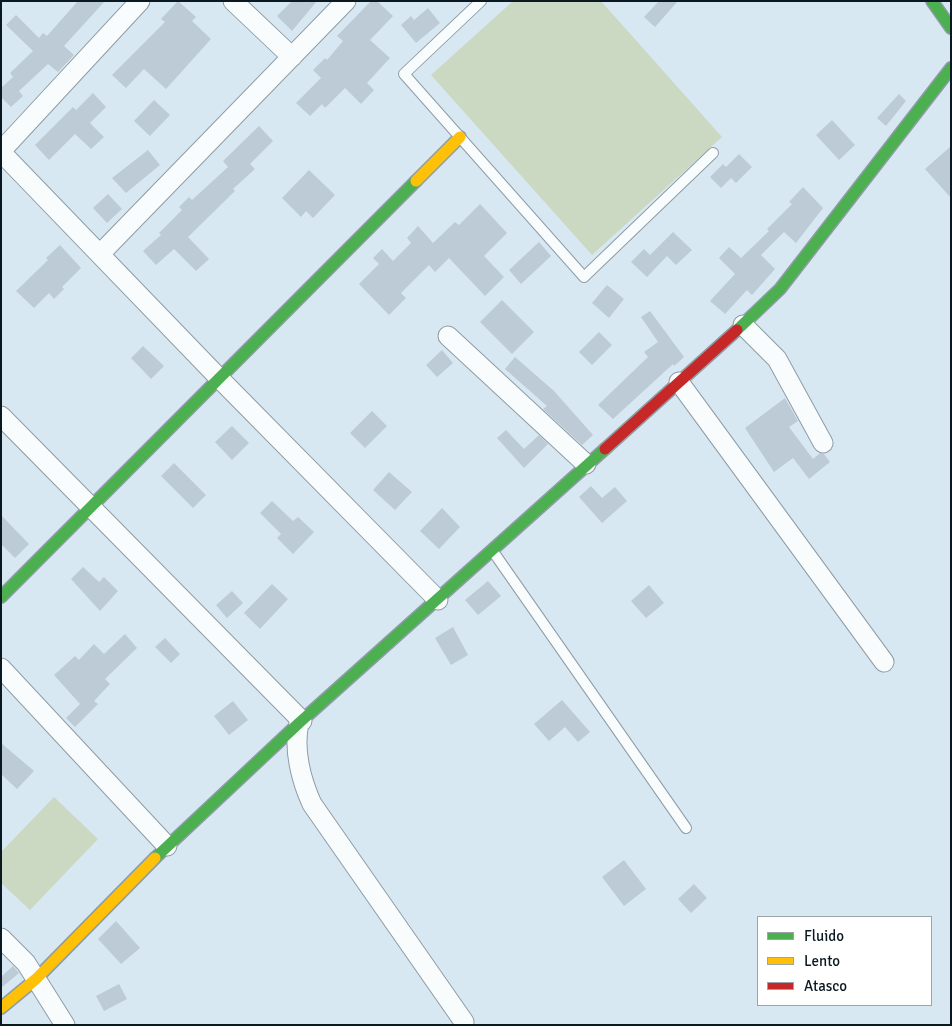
<!DOCTYPE html>
<html>
<head>
<meta charset="utf-8">
<style>
	body { margin:0 }
	#map { position:relative; width:952px; height:1026px; overflow:hidden; background:#d8e8f3; font-family:Signika,sans-serif }
	canvas { display:block }
	.frame { position:absolute; inset:0; border:2px solid #0a1921; pointer-events:none }
	.legend { position:absolute; left:757px; top:916px; width:175px; height:90px; box-sizing:border-box; background:#fff; border:1px solid #9da3a6; margin:0; padding:6px 9px; list-style:none; font-size:15px; color:#0a1921 }
	.legend li { display:flex; align-items:center; gap:10px; height:25px }
	.legend b { width:25px; border:1px solid #9da3a6 }
</style>
</head>
<body>
<div id="map">
<canvas width="952" height="1026"></canvas>
<div class="frame"></div>
<ul class="legend">
<li><b style="height:6px;background:#4caf50"></b>Fluido</li>
<li><b style="height:6px;background:#ffc107"></b>Lento</li>
<li><b style="height:6px;background:#c62828"></b>Atasco</li>
</ul>
</div>
<script>
const ctx = document.querySelector('canvas').getContext('2d');
ctx.lineJoin = 'round';
function fill(path, color) {
  ctx.fillStyle = color;
  ctx.fill(path, 'evenodd');
}
function strokePath(path, color, width, dash) {
  ctx.strokeStyle = color;
  ctx.lineWidth = width;
  ctx.lineCap = dash ? 'butt' : 'round';
  ctx.setLineDash(dash || []);
  ctx.stroke(path);
}
fill(new Path2D(`
	M 513,1 L 601,1 L 722,137 L 592,255 L 431,75 Z
	M 54,797 L 98,839 L 30,910 L 1,883 L 1,852 Z`), '#cbd8c2');
fill(new Path2D(`
	M 78,1 L 105,1 L 64,46 L 74,55 L 58,72 L 48,64 L 19,91 L 23,96 L 11,107 L 1,97 L 1,88 L 13,77 L 10,73 L 33,51 L 6,25 L 16,15 L 39,38 L 43,33 L 47,36 Z
	M 178,1 L 196,17 L 192,21 L 211,39 L 166,89 L 144,69 L 126,88 L 112,75 L 165,22 L 161,19 Z
	M 292,1 L 317,1 L 292,31 L 277,16 Z
	M 371,1 L 377,1 L 393,16 L 370,40 L 390,58 L 367,83 L 374,90 L 361,104 L 345,88 L 325,108 L 322,104 L 310,116 L 296,103 L 321,78 L 313,70 L 325,58 L 327,60 L 343,41 L 337,36 Z
	M 659,1 L 678,1 L 655,27 L 644,17 Z
	M 428,8 L 440,23 L 416,43 L 401,25 L 411,16 L 414,20 Z
	M 93,93 L 106,107 L 90,123 L 104,137 L 91,149 L 75,134 L 49,160 L 35,145 L 73,107 L 76,110 Z
	M 899,94 L 906,101 L 886,126 L 877,118 Z
	M 154,100 L 170,115 L 150,136 L 134,121 Z
	M 832,120 L 855,145 L 839,160 L 816,135 Z
	M 259,126 L 273,141 L 250,164 L 255,169 L 233,189 L 235,191 L 188,237 L 209,259 L 196,271 L 174,249 L 156,265 L 143,251 L 161,235 L 159,233 L 182,210 L 179,207 L 189,197 L 192,200 L 228,167 L 223,161 Z
	M 951,146 L 951,198 L 925,169 Z
	M 148,150 L 160,165 L 126,193 L 112,178 Z
	M 739,154 L 752,167 L 736,183 L 731,178 L 721,188 L 710,177 L 723,164 L 726,167 Z
	M 309,170 L 335,195 L 313,218 L 306,211 L 301,217 L 282,198 Z
	M 803,187 L 823,208 L 796,243 L 784,232 L 761,255 L 775,269 L 752,295 L 747,290 L 725,314 L 710,301 L 735,274 L 719,258 L 729,247 L 741,258 L 769,231 L 767,229 L 792,204 L 789,202 Z
	M 108,194 L 122,209 L 107,223 L 93,208 Z
	M 480,204 L 507,233 L 484,256 L 504,277 L 485,296 L 449,258 L 435,272 L 429,265 L 401,293 L 406,298 L 389,315 L 359,284 L 379,264 L 373,258 L 382,249 L 393,261 L 411,243 L 407,238 L 418,226 L 433,243 L 455,222 L 459,225 Z
	M 673,232 L 692,250 L 676,265 L 667,256 L 647,277 L 631,262 L 644,249 L 650,255 Z
	M 539,242 L 551,256 L 521,284 L 509,270 Z
	M 60,245 L 81,268 L 62,287 L 64,289 L 54,299 L 49,293 L 34,308 L 16,291 L 48,260 L 46,258 Z
	M 607,285 L 624,299 L 609,318 L 592,303 Z
	M 502,300 L 534,332 L 512,354 L 480,322 Z
	M 650,311 L 684,357 L 674,366 L 673,364 L 613,419 L 598,405 L 648,357 L 644,352 L 658,342 L 641,317 Z
	M 599,332 L 612,345 L 592,365 L 579,352 Z
	M 143,346 L 164,366 L 151,379 L 131,358 Z
	M 442,350 L 453,363 L 437,377 L 426,365 Z
	M 515,357 L 554,391 L 593,435 L 582,445 L 543,409 L 547,406 L 505,369 Z
	M 785,398 L 798,421 L 789,427 L 813,459 L 820,453 L 824,454 L 830,462 L 809,479 L 793,458 L 774,472 L 745,428 Z
	M 372,411 L 387,426 L 365,448 L 350,433 Z
	M 232,426 L 249,443 L 232,460 L 215,442 Z
	M 506,430 L 524,449 L 539,435 L 548,444 L 524,468 L 497,438 Z
	M 174,463 L 206,495 L 193,508 L 161,476 Z
	M 389,472 L 412,492 L 395,510 L 373,490 Z
	M 591,486 L 602,498 L 615,487 L 627,501 L 602,523 L 579,497 Z
	M 272,501 L 293,521 L 298,517 L 314,532 L 293,554 L 277,538 L 281,534 L 260,513 Z
	M 442,508 L 460,527 L 439,549 L 420,531 Z
	M 1,515 L 29,544 L 15,558 L 1,544 Z
	M 83,567 L 99,582 L 104,577 L 118,591 L 100,611 L 71,579 Z
	M 488,581 L 501,596 L 478,615 L 465,600 Z
	M 272,584 L 288,599 L 260,629 L 244,613 Z
	M 649,585 L 664,603 L 646,618 L 631,601 Z
	M 232,591 L 243,603 L 227,618 L 216,605 Z
	M 453,627 L 468,655 L 451,665 L 435,638 Z
	M 125,634 L 137,648 L 105,679 L 110,684 L 94,701 L 98,704 L 75,727 L 66,718 L 80,704 L 54,675 L 75,656 L 79,660 L 94,644 L 104,654 Z
	M 165,638 L 180,654 L 171,663 L 155,647 Z
	M 562,700 L 590,732 L 578,742 L 565,727 L 549,741 L 534,724 Z
	M 233,701 L 248,720 L 229,735 L 214,716 Z
	M 1,743 L 34,771 L 17,789 L 1,774 Z
	M 624,860 L 646,889 L 624,906 L 602,877 Z
	M 694,884 L 707,898 L 691,913 L 678,899 Z
	M 116,921 L 140,948 L 121,964 L 98,939 Z
	M 13,966 L 19,973 L 1,988 L 1,977 Z
	M 119,984 L 127,999 L 104,1011 L 96,996 Z`), '#bccbd5');
const lane = new Path2D(`
	M 481,1 L 404,74 L 584,277 L 713,153
	M 492,550 L 686,828`);
const street = new Path2D(`
	M 233,1 L 292,57
	M 1,151 L 140,1
	M 1,152 L 219,378 L 438,600
	M 100,254 L 346,1
	M 743,325 L 777,359 L 823,443
	M 448,336 L 586,464
	M 679,382 L 884,662
	M 1,416 L 302,721
	M 1,668 L 167,846
	M 299,723 C 293,749 301,780 312,804 L 464,1022
	M 1,938 L 26,963 L 65,1025`);
const fast = new Path2D(`
	M 932,1 L 951,28
	M 737,330 L 780,289 L 951,68
	M 1,597 L 416,181
	M 155,858 L 299,723 L 605,449`);
const slow = new Path2D(`
	M 416,181 L 460,137
	M 1,1008 L 36,979 L 155,858`);
const jam = new Path2D(`
	M 605,449 L 737,330`);
strokePath(lane, '#8e9ca5', 12);
strokePath(street, '#8e9ca5', 21);
strokePath(fast, '#8e9ca5', 14);
strokePath(slow, '#8e9ca5', 14);
strokePath(jam, '#8e9ca5', 14);
strokePath(lane, '#f9fcfd', 10);
strokePath(street, '#f9fcfd', 19);
strokePath(fast, '#4caf50', 11);
strokePath(slow, '#ffc107', 11);
strokePath(jam, '#c62828', 11);
</script>
</body>
</html>
